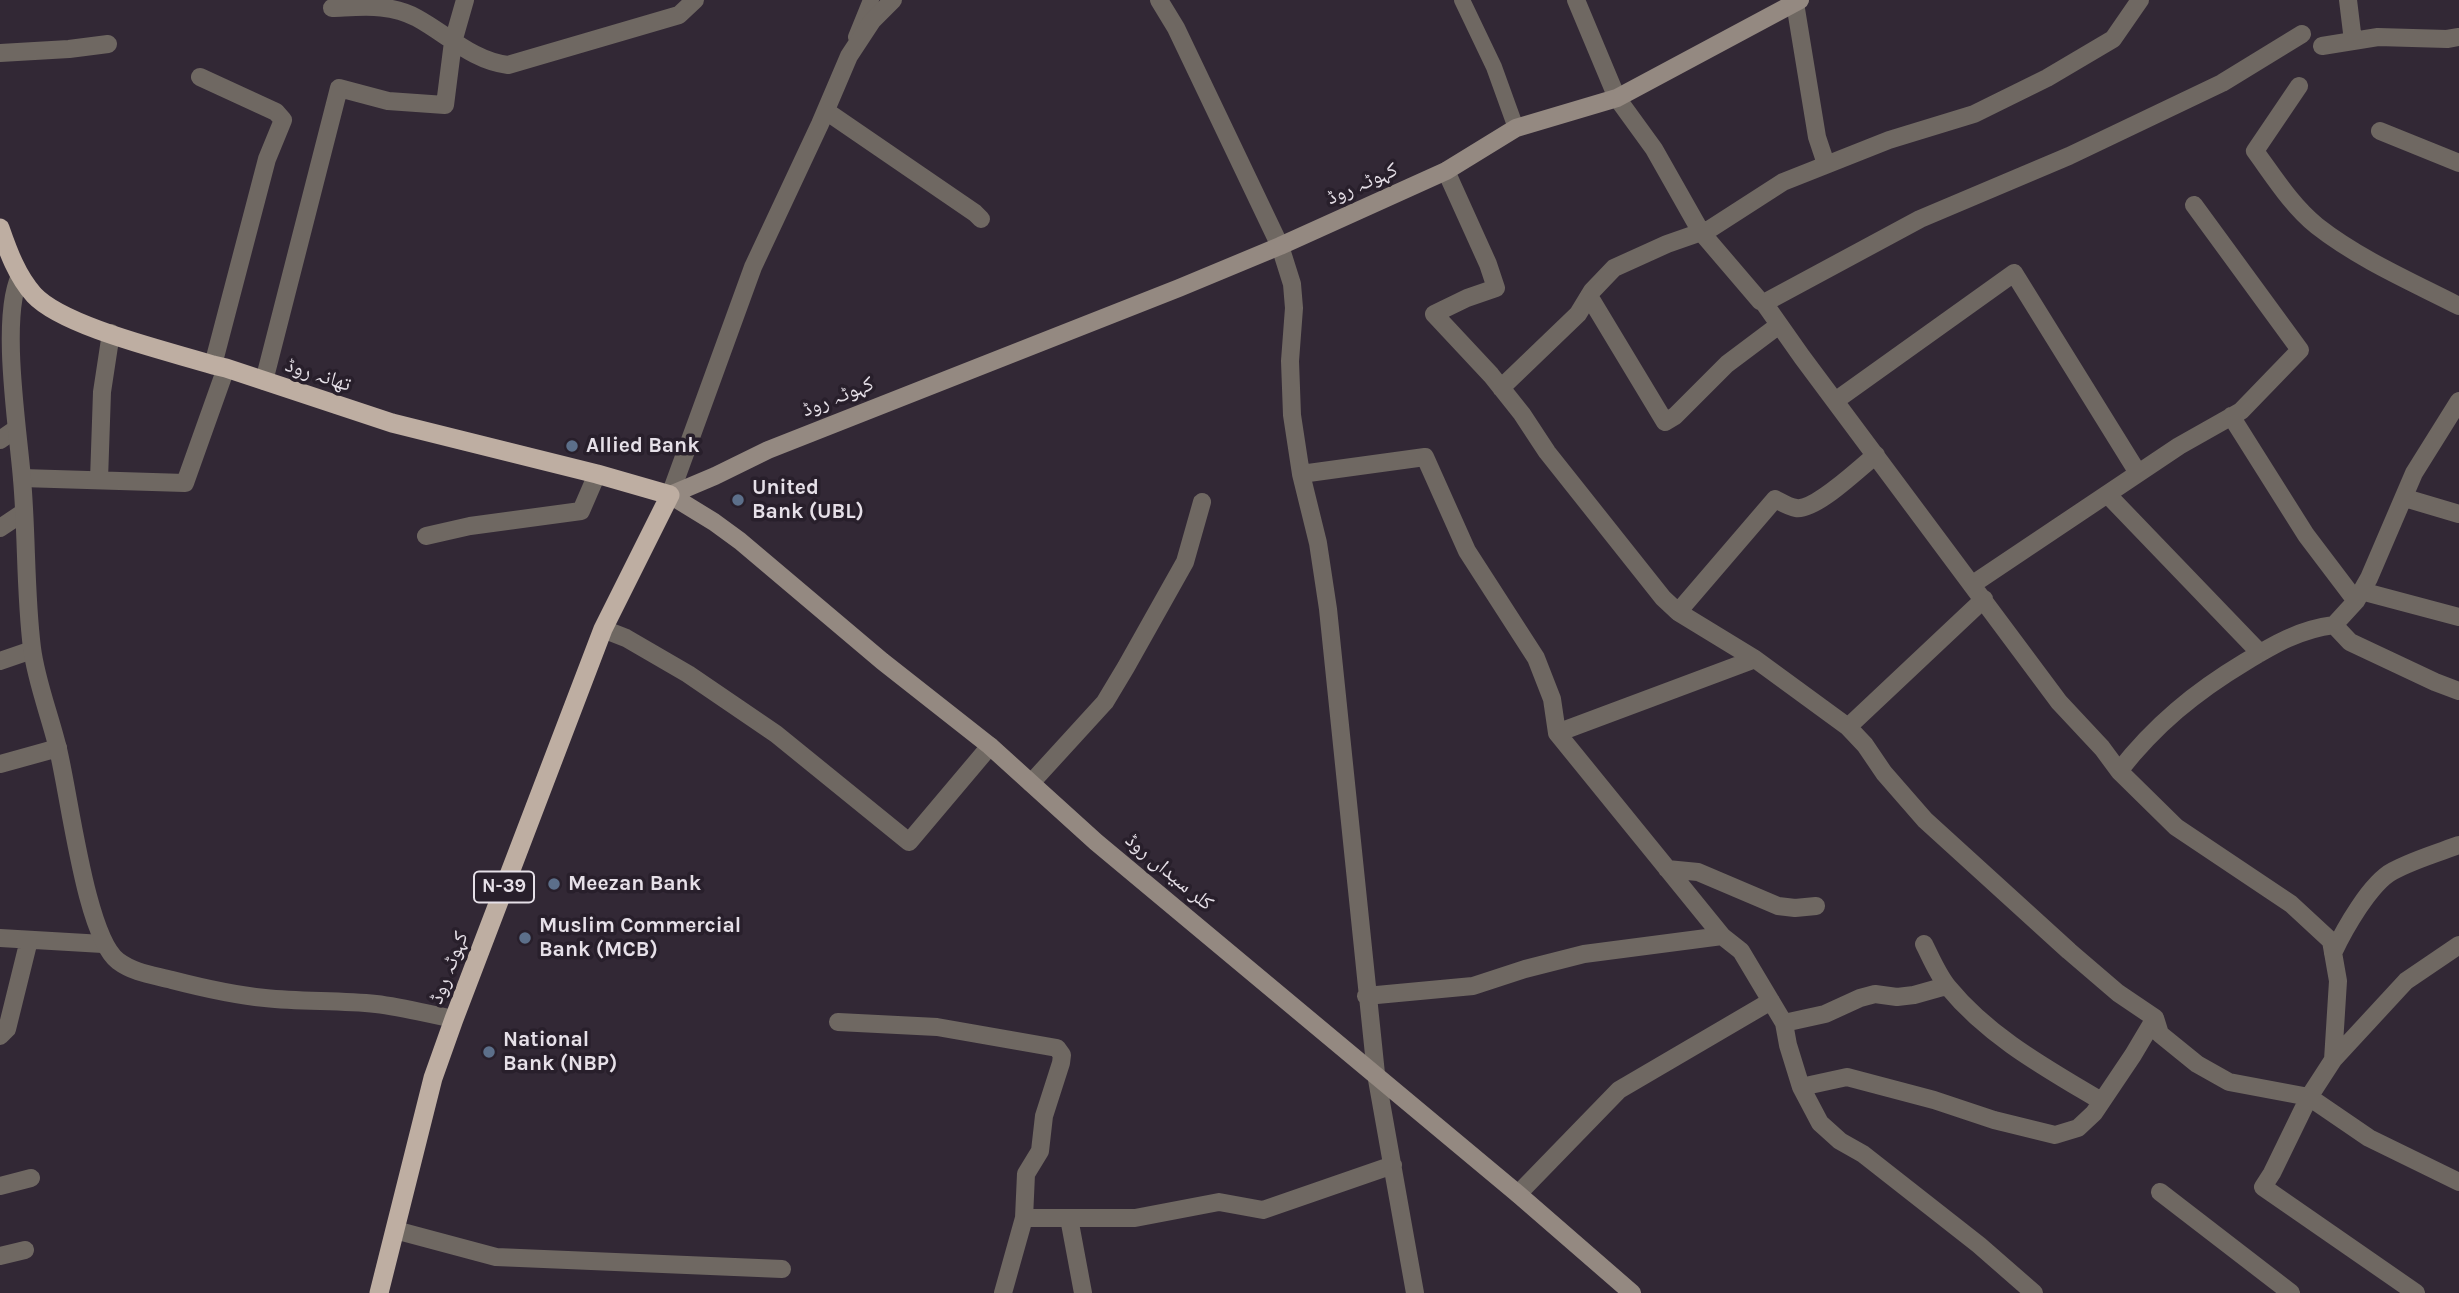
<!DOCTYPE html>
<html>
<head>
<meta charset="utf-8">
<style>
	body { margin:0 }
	canvas { display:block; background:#322835 }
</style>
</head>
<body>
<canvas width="2459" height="1293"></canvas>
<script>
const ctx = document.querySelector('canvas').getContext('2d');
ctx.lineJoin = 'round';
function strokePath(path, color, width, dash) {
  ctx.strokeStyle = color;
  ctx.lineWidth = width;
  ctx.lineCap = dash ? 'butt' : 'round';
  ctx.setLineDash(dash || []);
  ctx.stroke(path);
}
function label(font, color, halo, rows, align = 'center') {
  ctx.font = font + ' Karla,"Noto Naskh Arabic",sans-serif';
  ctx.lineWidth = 7;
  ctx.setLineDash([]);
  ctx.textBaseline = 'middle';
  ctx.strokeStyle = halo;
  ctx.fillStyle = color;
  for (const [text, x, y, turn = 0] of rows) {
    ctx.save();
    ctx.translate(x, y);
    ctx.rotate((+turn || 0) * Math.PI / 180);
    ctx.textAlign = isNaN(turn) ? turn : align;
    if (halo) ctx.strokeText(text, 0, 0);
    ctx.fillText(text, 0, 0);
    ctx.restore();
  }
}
strokePath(new Path2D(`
	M 1462,0 L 1494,67 L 1516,128
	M 856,37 L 871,0`), '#6f6862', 16);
strokePath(new Path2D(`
	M 1159,0 L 1176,28 L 1280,246 L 1292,284 L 1294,308 L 1290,361 L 1292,415 L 1301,474 L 1318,543 L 1328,609 L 1376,1074 L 1415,1293
	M 1576,0 L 1617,98 L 1654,149 L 1701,232 L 1760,301 L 1764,303 L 1802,357 L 2059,702 L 2102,748 L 2119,771 L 2176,827 L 2291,904 L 2331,941 L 2338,981 L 2333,1060 L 2309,1097 L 2369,1138 L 2459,1182
	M 2348,0 L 2353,41
	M 1795,3 L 1817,137 L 1826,164
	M 332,8 C 361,7 390,3 417,18 C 448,35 473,61 508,65 L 679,15 L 695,0
	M 2322,46 L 2378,37 L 2447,39 L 2459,37
	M 0,53 L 69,49 L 108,44
	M 200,77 L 276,112 L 283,120 L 267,159 L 213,365
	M 2299,86 L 2255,151 C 2274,177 2292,206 2317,226 C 2359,259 2412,282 2459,306
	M 826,111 L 975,213 L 981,219
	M 2380,131 L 2459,163
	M 1446,171 L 1488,264 L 1496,288 L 1467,298 L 1434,314 L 1491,375 L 1522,414 L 1547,452 L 1663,598 L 1678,612 L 1755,659 L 1848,727 L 1865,745 L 1884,773 L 1925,820 L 2069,951 L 2118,993 L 2155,1018
	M 1589,296 L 1665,422 L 1675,416 L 1727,364 L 1779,325
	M 1764,303 L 1920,219 L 2069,156 L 2222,83 L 2302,34
	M 264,381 L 339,88 L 388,101 L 445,105 L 453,42 L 465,0
	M 1501,388 L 1578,314 L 1592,291 L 1614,268 L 1667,244 L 1710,229 L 1783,182 L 1889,140 L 1974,114 L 2047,78 L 2113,39 L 2140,0
	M 1835,401 L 2014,273 L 2138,473
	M 2231,416 L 2306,535 L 2356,601
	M 0,440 L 16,429
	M 1301,474 L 1425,457 L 1467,551 L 1536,658 L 1552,699 L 1557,733 L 1722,936
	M 22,478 L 185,483 L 226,368
	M 99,480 L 102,392 L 111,333
	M 2107,494 L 2260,653
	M 670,495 L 753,267 L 820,124 L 849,56 L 872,21 L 893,0
	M 2405,498 L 2459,514
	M 0,528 L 24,512
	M 426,536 L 470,526 L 581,511 L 597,474
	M 1973,584 L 2179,446 L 2241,411 L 2300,350 L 2194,205
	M 2361,591 L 2459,617
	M 1678,612 L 1775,499 C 1781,502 1789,507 1796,508 C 1816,511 1859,468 1876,455
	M 2334,625 L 2350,642 L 2435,682 L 2459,691
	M 603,629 L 626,638 L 688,674 L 776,734 L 909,842 L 990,746
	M 0,661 L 32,650
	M 1848,727 L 1984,599
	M 1557,733 L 1755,659
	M 0,764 L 58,748
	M 2119,771 C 2155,725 2195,692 2245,662 C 2273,645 2300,629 2334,625 L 2356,601 L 2369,578 L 2414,473 L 2459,401
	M 1031,783 L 1105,702 L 1126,667 L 1185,562 L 1202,502
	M 1667,869 L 1698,872 L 1778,906 L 1795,908 L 1816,906
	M 0,938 L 103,944
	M 1924,944 C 1931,958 1938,975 1948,987 C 1989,1037 2046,1068 2101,1101
	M 2333,953 C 2344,930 2370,883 2393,871 C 2413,860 2437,853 2459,845
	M 1366,996 L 1473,986 L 1525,969 L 1584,954 L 1722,936 L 1741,951 L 1784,1023 L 1788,1045 L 1801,1087 L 1847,1077 L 1934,1100 L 1994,1120 L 2055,1135 L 2078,1128 L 2094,1113 L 2133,1055 L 2155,1018 L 2160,1034 L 2197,1064 L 2229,1082 L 2309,1097 L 2272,1173 L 2263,1187 L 2416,1293
	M 838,1022 L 937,1027 L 1057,1048 L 1062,1055 L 1061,1063 L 1044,1116 L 1040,1151 L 1026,1174 L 1024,1218
	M 1784,1023 L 1825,1014 L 1860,998 L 1875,994 L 1897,997 L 1914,995 L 1946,986
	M 0,1036 L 7,1029 L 29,940
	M 2333,1060 L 2406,981 L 2459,945
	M 1801,1087 L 1820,1123 L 1840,1141 L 1863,1154 L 1979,1245 L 2034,1293
	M 0,1186 L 31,1178
	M 2160,1192 L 2291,1293
	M 1518,1194 L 1619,1090 L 1771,1001
	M 1069,1218 L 1083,1293
	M 395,1230 L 496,1257 L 782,1269
	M 0,1256 L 25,1250
	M 1003,1293 L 1024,1218 L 1135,1218 L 1219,1202 L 1263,1210 L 1393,1165`), '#6f6862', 18);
strokePath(new Path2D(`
	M 20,276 C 0,318 18,429 22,479 C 27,535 25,592 32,648 C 36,680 49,713 57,745 C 69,790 85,936 118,961 C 134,973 153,975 172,980 C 203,988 234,995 265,998 C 302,1002 339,1000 376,1004 C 402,1007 428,1014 454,1019`), '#6f6862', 18);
strokePath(new Path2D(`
	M 670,495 L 714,522 L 740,541 L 882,661 L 990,746 L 1096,842 L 1518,1194 L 1632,1293
	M 670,495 L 715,476 L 768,450 L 1179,288 L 1280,246 L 1446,171 L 1516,128 L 1617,98 L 1800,0`), '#948981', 18);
strokePath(new Path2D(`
	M 0,228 C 8,251 17,276 34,295 C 64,327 168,351 213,365 L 226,368 L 392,423 L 597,474 L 670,495 L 603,629 L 454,1019 L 433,1078 L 379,1293`), '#beaea2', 19);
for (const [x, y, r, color] of [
	[572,446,7,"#5c6f8a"],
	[738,500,7,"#5c6f8a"],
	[554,884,7,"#5c6f8a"],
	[525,938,7,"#5c6f8a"],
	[489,1052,7,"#5c6f8a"]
]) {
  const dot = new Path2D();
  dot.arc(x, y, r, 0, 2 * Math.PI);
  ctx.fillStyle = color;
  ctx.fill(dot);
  strokePath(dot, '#281f2b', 2.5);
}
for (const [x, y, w] of [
	[504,887,60]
]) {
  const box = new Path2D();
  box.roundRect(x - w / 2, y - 15.5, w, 31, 5);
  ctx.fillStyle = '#281f2b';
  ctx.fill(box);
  strokePath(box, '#e6e0e8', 2);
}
label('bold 19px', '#e6e0e8', null, [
	["N-39",504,887]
]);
label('21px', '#e6e0e8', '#281f2b', [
	["کہوٹہ روڈ",1362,184,-24],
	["تھانہ روڈ",318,375,18],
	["کہوٹہ روڈ",838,397,-22],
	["کلر سیداں روڈ",1169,872,40],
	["کہوٹہ روڈ",449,968,-69]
]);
label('bold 21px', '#e6e0e8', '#281f2b', [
	["Allied Bank",586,446],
	["United",752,488],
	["Bank (UBL)",752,512],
	["Meezan Bank",568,884],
	["Muslim Commercial",539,926],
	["Bank (MCB)",539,950],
	["National",503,1040],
	["Bank (NBP)",503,1064]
], 'left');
</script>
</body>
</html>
